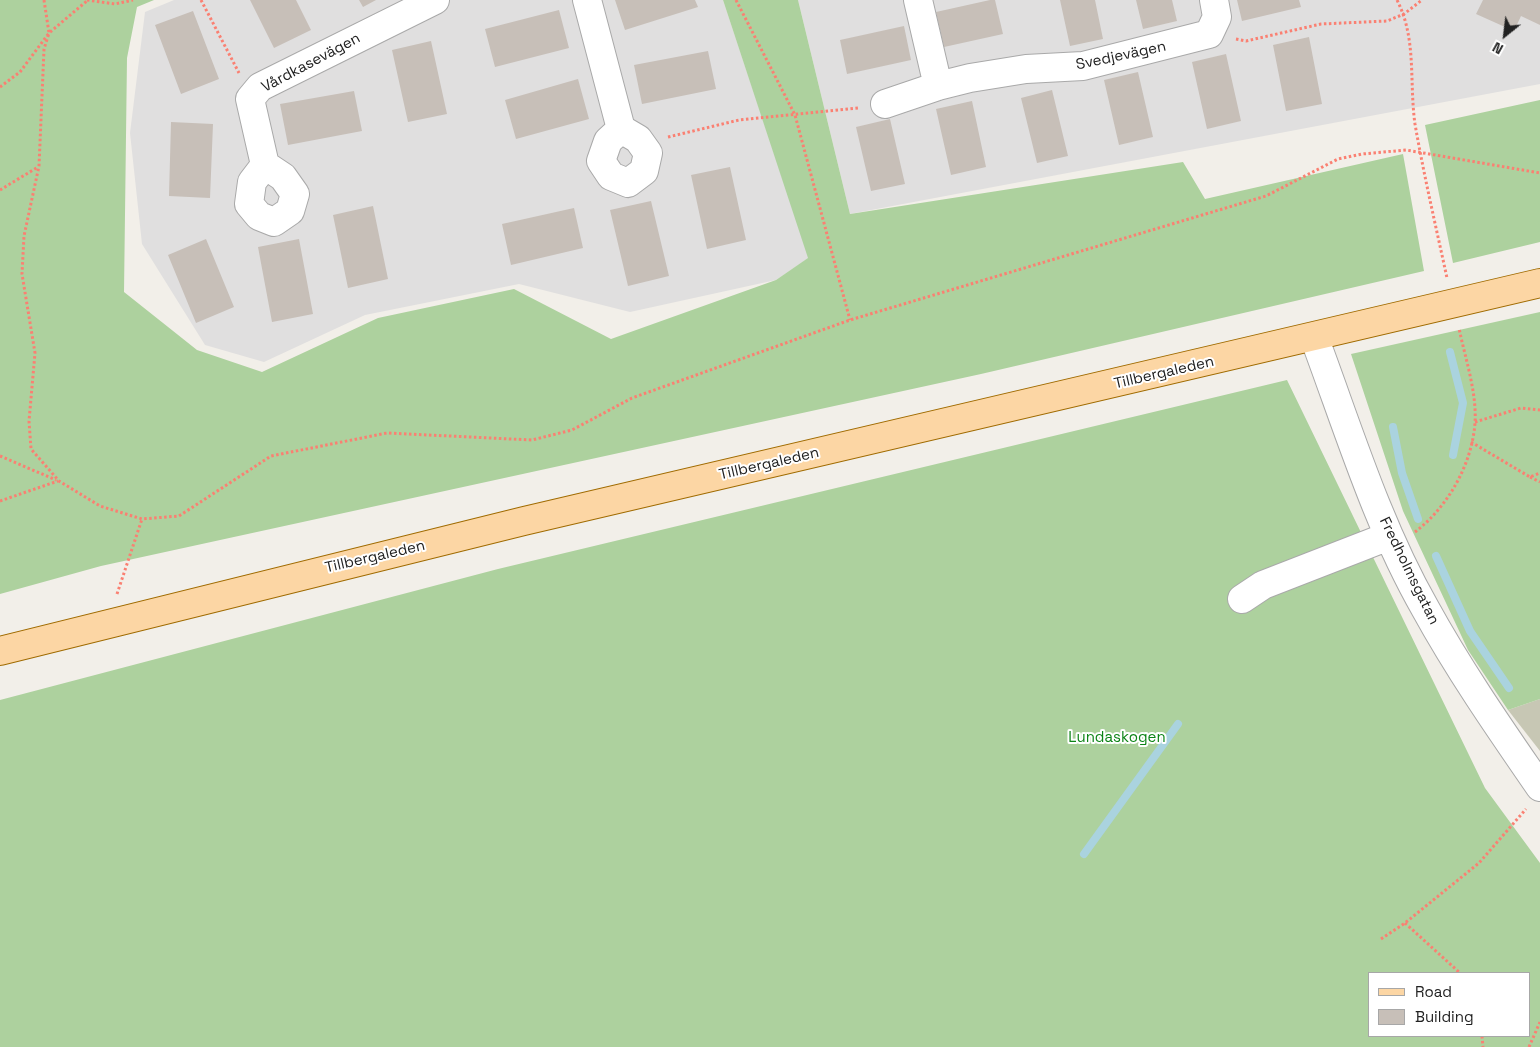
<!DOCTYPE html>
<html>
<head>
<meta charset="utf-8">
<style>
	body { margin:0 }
	#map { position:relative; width:1540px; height:1047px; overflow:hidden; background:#f2efe9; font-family:"Space Grotesk",sans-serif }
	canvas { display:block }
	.legend { position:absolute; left:1368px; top:972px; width:162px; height:65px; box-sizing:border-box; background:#fff; border:1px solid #a7a7a7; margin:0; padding:6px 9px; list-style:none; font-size:15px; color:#222 }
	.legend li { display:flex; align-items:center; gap:10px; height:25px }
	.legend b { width:25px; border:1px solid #a7a7a7 }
	.north { position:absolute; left:1480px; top:10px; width:50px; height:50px; -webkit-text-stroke:4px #fff; paint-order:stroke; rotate:209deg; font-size:14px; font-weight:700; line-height:20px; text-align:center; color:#222 }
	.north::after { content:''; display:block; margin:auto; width:18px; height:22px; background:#222; clip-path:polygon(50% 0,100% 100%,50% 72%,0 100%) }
</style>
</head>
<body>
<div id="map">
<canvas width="1540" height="1047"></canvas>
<ul class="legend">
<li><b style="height:6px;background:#fcd6a4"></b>Road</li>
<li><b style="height:14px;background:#c7bfb8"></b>Building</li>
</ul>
<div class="north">N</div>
</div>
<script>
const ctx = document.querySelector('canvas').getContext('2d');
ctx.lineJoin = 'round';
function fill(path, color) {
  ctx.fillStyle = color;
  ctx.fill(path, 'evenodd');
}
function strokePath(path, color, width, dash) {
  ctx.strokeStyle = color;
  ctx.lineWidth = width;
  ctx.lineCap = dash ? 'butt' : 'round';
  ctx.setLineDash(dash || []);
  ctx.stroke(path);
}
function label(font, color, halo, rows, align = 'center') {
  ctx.font = font + ' "Space Grotesk",sans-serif';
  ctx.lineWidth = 4;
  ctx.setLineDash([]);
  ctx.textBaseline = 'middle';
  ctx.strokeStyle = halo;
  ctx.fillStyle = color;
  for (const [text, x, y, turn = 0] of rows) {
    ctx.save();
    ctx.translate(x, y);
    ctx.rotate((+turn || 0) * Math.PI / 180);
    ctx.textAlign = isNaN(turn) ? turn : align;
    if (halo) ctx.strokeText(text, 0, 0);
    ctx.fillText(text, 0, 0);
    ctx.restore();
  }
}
fill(new Path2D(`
	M 174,0 L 723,0 L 809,258 L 776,280 L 630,312 L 519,284 L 365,315 L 264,362 L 205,345 L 142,244 L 130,133 L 145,12 Z
	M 798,0 L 1540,0 L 1540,84 L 850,214 Z`), '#e0dfdf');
fill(new Path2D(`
	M 1540,699 L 1540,751 L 1508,710 Z`), '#c7c7b4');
fill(new Path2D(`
	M 0,0 L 154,0 L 137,7 L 127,58 L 124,292 L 197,350 L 262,372 L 378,318 L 514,289 L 611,339 L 776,280 L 808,258 L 723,0 L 798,0 L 850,214 L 1183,162 L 1205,199 L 1403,154 L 1424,271 L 981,374 L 101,566 L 0,594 Z
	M 1540,100 L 1540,242 L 1453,263 L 1425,125 Z
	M 1540,312 L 1540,699 L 1508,710 L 1468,650 L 1403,511 L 1351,354 Z
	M 1287,380 L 1485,788 L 1540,863 L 1540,1047 L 0,1047 L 0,700 L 498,569 ZM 1369,973 L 1529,973 L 1529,1036 L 1369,1036 Z`), '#add19e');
strokePath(new Path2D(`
	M 1450,352 L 1463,403 L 1453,455
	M 1393,427 L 1402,473 L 1418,519
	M 1436,556 L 1470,631 L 1509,688
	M 1084,854 L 1178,724`), '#aad3df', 8);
fill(new Path2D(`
	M 250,0 L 296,0 L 311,30 L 274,48 Z
	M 359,0 L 376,0 L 363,7 Z
	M 615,0 L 695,0 L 698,7 L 625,30 Z
	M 990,0 L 995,0 L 1003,34 L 944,47 L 936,12 Z
	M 1060,0 L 1095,0 L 1103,39 L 1070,46 Z
	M 1136,0 L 1172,0 L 1177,21 L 1143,29 Z
	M 1237,0 L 1299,0 L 1301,7 L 1242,21 Z
	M 1483,0 L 1540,0 L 1540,25 L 1521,16 L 1514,31 L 1476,14 Z
	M 559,10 L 569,48 L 495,67 L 485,29 Z
	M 193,11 L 219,79 L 181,94 L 155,25 Z
	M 904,26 L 911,60 L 847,74 L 840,40 Z
	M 1309,37 L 1322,104 L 1286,111 L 1273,45 Z
	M 431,41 L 447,114 L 408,122 L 392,50 Z
	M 708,51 L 716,89 L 642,104 L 634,65 Z
	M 1226,54 L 1241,121 L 1207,129 L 1192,62 Z
	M 1138,72 L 1153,137 L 1119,145 L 1104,80 Z
	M 578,79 L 589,119 L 516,139 L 505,100 Z
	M 1052,90 L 1068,156 L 1037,163 L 1021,98 Z
	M 354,91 L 362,131 L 288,145 L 280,104 Z
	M 972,101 L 986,167 L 951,175 L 936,109 Z
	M 890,119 L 905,184 L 871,191 L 856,127 Z
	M 171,122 L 213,124 L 210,198 L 169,196 Z
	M 730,167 L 746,240 L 707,249 L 691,175 Z
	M 651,201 L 669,276 L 628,286 L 610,210 Z
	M 373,206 L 388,279 L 348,288 L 333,215 Z
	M 574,208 L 583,248 L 511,265 L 502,224 Z
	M 206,239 L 234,307 L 196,323 L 168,255 Z
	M 299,239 L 313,314 L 272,322 L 258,247 Z`), '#c7bfb8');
const minor = new Path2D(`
	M 587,0 L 621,129 L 638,139 L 648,153 L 644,171 L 628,183 L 611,176 L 601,161 L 608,141 L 621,129
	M 918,0 L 938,86
	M 885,104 L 938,86 L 970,78 L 1026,69 L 1083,66 L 1209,34 L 1217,17 L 1214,0
	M 265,165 L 252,182 L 249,204 L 259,216 L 274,222 L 290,211 L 295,194 L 283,177 L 265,165 L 250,99 L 260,87 L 435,0
	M 1314,337 C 1348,428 1377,524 1425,608 C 1459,670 1500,729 1540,787
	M 1242,599 L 1263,585 L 1389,536`);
const major = new Path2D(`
	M 0,651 L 524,521 L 1540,283`);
strokePath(minor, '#a9a9a9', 30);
strokePath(major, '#a06b00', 30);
strokePath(new Path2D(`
	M 44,0 L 49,33 L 44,49 L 39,166 L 24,236 L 22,274 L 35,353 L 29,421 L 31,449 L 59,481 L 100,506 L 142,519 L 179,516 L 271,456 L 387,433 L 532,440 L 572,430 L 632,398 L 850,320 L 1266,196 L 1338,159 L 1362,154 L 1406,150 L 1540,173
	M 87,0 L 115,4 L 133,0
	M 201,0 L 239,73
	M 736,0 L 795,115 L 850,320
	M 1397,0 C 1417,39 1409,82 1415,124 C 1424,176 1436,227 1447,278
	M 1236,39 L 1246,41 L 1321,24 L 1387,21 L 1404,14 L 1422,0
	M 0,87 L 20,72 L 49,33 L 88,0
	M 668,137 L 739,120 L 859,108
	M 0,190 L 38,167
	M 1475,422 L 1521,408 L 1540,410
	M 1471,442 L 1530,477 L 1540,473
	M 0,456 L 56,480
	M 1530,477 L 1540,482
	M 0,501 L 58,481
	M 1415,532 C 1448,507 1472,464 1475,423 C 1477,392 1465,358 1459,328
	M 117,594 L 142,519
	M 1405,923 L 1460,973
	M 1381,939 L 1405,923 L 1479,863 L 1526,809
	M 1482,1036 L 1483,1047
	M 1529,1047 L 1540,1022`), '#fa8072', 3, [2.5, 2.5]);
strokePath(minor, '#fff', 28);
strokePath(major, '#fcd6a4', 28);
label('15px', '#222', '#fff', [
	["Svedjevägen",1121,56,-12],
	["Vårdkasevägen",311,63,-28],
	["Tillbergaleden",1164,373,-13],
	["Tillbergaleden",769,464,-13],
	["Tillbergaleden",375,557,-13],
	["Fredholmsgatan",1409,571,64]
]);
label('15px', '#0c8416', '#fff', [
	["Lundaskogen",1117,738]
]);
</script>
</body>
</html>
